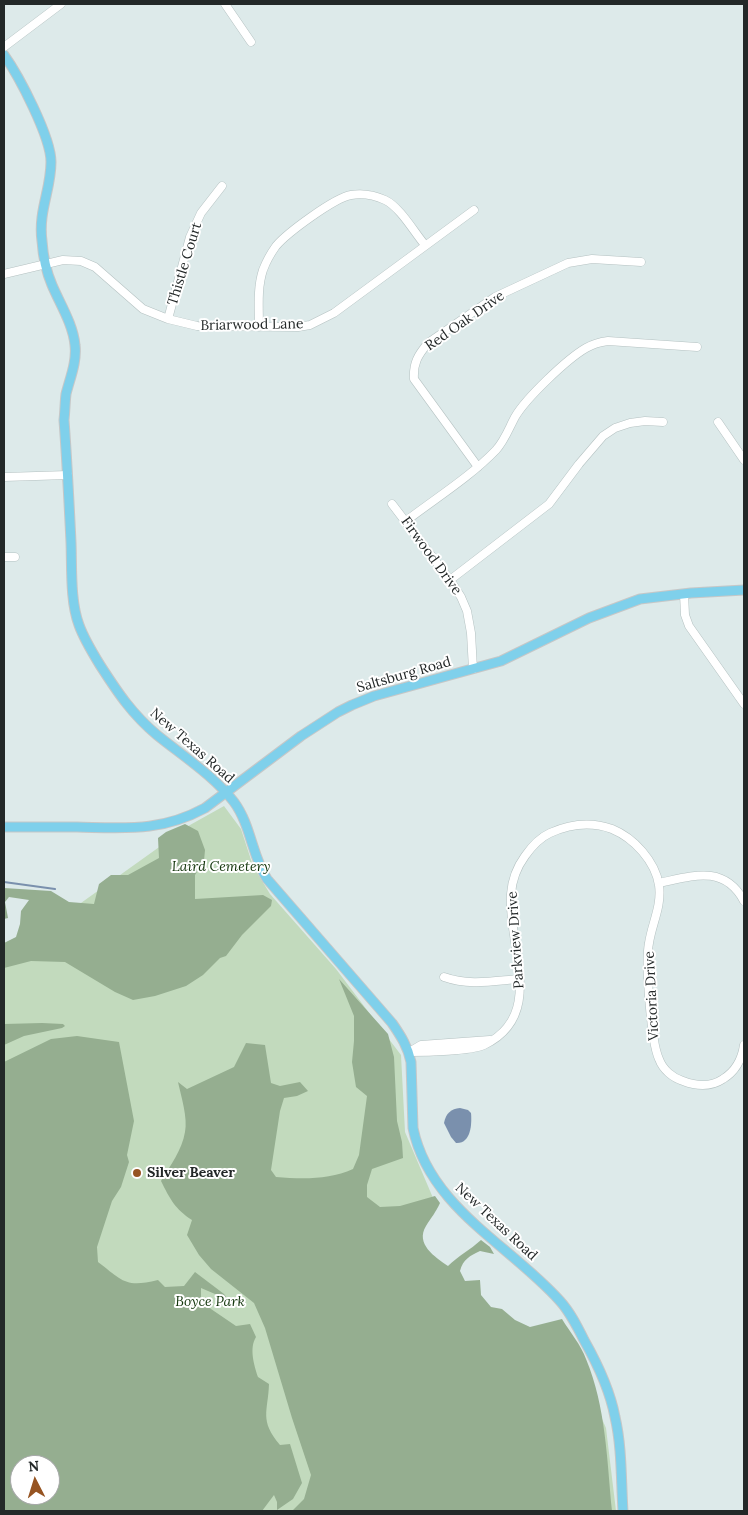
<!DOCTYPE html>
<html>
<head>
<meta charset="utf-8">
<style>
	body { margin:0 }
	#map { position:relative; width:748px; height:1515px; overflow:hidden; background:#ddeaea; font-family:Lora,serif }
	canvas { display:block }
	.frame { position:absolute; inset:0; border:5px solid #232828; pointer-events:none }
	.north { position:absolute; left:10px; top:1455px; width:50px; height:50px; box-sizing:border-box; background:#fff; border:1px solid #a7a9a9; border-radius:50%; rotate:355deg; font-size:14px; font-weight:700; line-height:20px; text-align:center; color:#232828 }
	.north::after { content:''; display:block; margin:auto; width:18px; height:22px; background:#965422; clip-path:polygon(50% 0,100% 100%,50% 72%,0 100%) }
</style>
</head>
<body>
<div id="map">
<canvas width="748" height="1515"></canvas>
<div class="frame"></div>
<div class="north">N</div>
</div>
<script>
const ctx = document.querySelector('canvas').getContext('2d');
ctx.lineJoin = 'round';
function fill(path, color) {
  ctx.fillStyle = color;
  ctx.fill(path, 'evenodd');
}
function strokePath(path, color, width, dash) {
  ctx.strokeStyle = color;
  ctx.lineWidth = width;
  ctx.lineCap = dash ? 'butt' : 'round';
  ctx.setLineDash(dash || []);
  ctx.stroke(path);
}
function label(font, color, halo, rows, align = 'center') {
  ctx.font = font + ' Lora,serif';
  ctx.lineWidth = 4;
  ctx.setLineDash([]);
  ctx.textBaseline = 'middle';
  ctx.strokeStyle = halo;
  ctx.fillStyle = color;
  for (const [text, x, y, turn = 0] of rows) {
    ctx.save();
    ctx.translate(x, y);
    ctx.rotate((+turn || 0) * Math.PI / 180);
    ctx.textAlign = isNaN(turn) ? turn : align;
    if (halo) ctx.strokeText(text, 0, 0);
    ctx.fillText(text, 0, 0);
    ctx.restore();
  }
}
fill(new Path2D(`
	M 224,806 L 241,829 L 253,866 L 270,894 L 336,969 L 401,1055 L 405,1132 L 436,1205 L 409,1245 L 520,1335 L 562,1328 L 606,1428 L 616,1511 L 4,1511 L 4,958 L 190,825 ZM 20,1465 L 50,1465 L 50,1495 L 20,1495 Z`), '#c2dabd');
fill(new Path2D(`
	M 185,824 L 198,831 L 205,850 L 204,861 L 195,875 L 195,899 L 263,895 L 272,900 L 271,906 L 242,935 L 226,956 L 220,958 L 203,975 L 186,986 L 155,996 L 133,1000 L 115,992 L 65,962 L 31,961 L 4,968 L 4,943 L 16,937 L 20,924 L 21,911 L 29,900 L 9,897 L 5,902 L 8,918 L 4,919 L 4,888 L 51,891 L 69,902 L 94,904 L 99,884 L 111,875 L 128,875 L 159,858 L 158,838 L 166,832 Z
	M 339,979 L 388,1034 L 394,1057 L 397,1121 L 402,1142 L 403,1158 L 372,1169 L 367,1185 L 367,1197 L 380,1207 L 400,1206 L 435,1196 L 440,1203 C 436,1212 431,1218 426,1226 C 415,1244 435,1257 448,1266 C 458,1256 470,1250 481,1240 L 490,1247 L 494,1254 L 480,1251 C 470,1256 463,1259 460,1271 L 465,1281 L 480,1280 L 481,1295 L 491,1307 L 502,1309 L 515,1320 L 530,1327 L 562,1319 C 570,1332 581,1345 586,1359 C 606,1407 607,1460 612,1511 L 292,1511 L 304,1499 L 311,1475 L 292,1418 L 265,1328 L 254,1303 L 211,1269 L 199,1255 L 187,1235 L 192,1220 C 175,1209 170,1199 161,1181 C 170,1166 182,1150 185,1132 C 188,1118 181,1096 178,1082 L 187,1089 L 234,1067 L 246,1043 L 265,1045 L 271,1083 L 280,1086 L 300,1082 L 308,1091 L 297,1096 L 284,1098 L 280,1111 L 271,1170 L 276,1177 C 302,1179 329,1180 353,1169 L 359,1155 L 367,1096 L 356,1087 L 352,1062 L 354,1041 L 354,1016 Z
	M 42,1023 L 63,1024 L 65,1026 L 62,1028 L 24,1036 L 4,1045 L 4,1024 Z
	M 77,1036 L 119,1042 L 134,1121 L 127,1155 L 129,1162 L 121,1187 L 112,1201 L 97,1247 L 98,1262 C 123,1281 125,1288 158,1280 L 165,1287 L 184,1286 L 195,1272 L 224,1294 L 232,1305 L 224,1303 L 215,1294 L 201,1288 L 201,1297 L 211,1309 L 236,1326 L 250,1324 L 256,1337 C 249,1348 254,1365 258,1377 L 269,1384 C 268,1412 259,1420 280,1445 L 290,1444 L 302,1483 L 293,1499 L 277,1510 L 277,1502 L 274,1495 L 262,1511 L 4,1511 L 4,1062 L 51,1039 ZM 20,1465 L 50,1465 L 50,1495 L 20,1495 Z`), '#95ae90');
fill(new Path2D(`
	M 460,1108 L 468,1110 L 471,1113 C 472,1124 471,1144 456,1143 L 451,1137 L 444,1123 C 446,1113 451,1109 460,1108 Z`), '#7a90ad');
strokePath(new Path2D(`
	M 4,882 L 55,889`), '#7a90ad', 2);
const minor = new Path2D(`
	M 225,4 L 251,42
	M 4,47 L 61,4
	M 4,274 L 63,260 L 81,261 L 95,267 L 143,309 L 168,319 L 197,326 L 298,327 L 310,325 L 334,313 L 474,210
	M 168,319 L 190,237 L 201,213 L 222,186
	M 259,327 C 259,308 257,288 263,270 C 266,262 271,253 276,246 C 287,233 334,198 351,195 C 362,193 374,195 385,200 C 400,207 414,232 425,245
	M 718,422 L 744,460
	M 478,467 L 414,379 C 413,363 418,355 428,343 L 495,297 L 568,263 L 592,259 L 641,262
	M 4,477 L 68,475
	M 392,504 L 450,580 L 461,597 L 467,611 L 471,633 L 473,669
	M 406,521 C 436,498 470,477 496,450 C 505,440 509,428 515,417 C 526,398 567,359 586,348 C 593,344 600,342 608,341 L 697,347
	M 4,557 L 15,557
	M 450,580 L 549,504 L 579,464 L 603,436 L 615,428 L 630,423 L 645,421 L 663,422
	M 684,594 L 685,615 L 689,626 L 744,704
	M 659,883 C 692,876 724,864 744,901
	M 444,977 C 469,986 493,981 519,979
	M 411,1051 L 421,1045 L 490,1040
	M 409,1052 C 426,1052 471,1051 484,1045 C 547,1015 507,945 511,894 C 512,880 517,867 525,856 C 532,846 539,838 550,833 C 570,824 590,821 612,829 C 634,838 655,861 659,885 C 662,906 652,923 649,943 C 645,963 651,1042 659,1059 C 663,1070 673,1078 683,1081 C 696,1086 711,1087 723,1079 C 736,1071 742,1059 744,1045`);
const major = new Path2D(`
	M 4,55 C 19,76 51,137 51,162 C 51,190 38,211 42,241 C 43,256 46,271 52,285 C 60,304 73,324 75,345 C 77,362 70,378 66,394 C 65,402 65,411 64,420 C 67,461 69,501 71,542 C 72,567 70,601 79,625 C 84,639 92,652 100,665 C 118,693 132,714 157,735 C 183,756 214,776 234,802 C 251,825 252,856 267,879 L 392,1023 C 401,1036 408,1047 411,1062 L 413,1128 C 429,1207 510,1245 560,1301 C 570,1312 577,1326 584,1340 C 597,1363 610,1390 615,1417 C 622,1447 621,1480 623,1511
	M 4,827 C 28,827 53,827 77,827 C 126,828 161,832 205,808 L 301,736 L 338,712 L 352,705 L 374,696 L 501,661 L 589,618 L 640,599 L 691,593 L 744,590`);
strokePath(minor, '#b4c1c1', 9);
strokePath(major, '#c6c7c7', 11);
strokePath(minor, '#fff', 8);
strokePath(major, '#7fd0eb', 9);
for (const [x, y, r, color] of [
	[137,1173,5,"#965422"]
]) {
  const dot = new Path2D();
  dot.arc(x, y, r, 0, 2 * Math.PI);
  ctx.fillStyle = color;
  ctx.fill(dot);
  strokePath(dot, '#fff', 2);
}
label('14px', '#232828', '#fff', [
	["Thistle Court",185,264,-73],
	["Red Oak Drive",465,321,-35],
	["Briarwood Lane",252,325,-1],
	["Firwood Drive",431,556,54],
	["Saltsburg Road",404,675,-16],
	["New Texas Road",192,746,41],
	["Parkview Drive",516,940,-94],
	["Victoria Drive",652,996,-93],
	["New Texas Road",496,1222,43]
]);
label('italic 14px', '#12350b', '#fff', [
	["Laird Cemetery",221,867],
	["Boyce Park",210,1302]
]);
label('bold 14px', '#232828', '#fff', [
	["Silver Beaver",147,1173]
], 'left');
</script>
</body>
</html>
